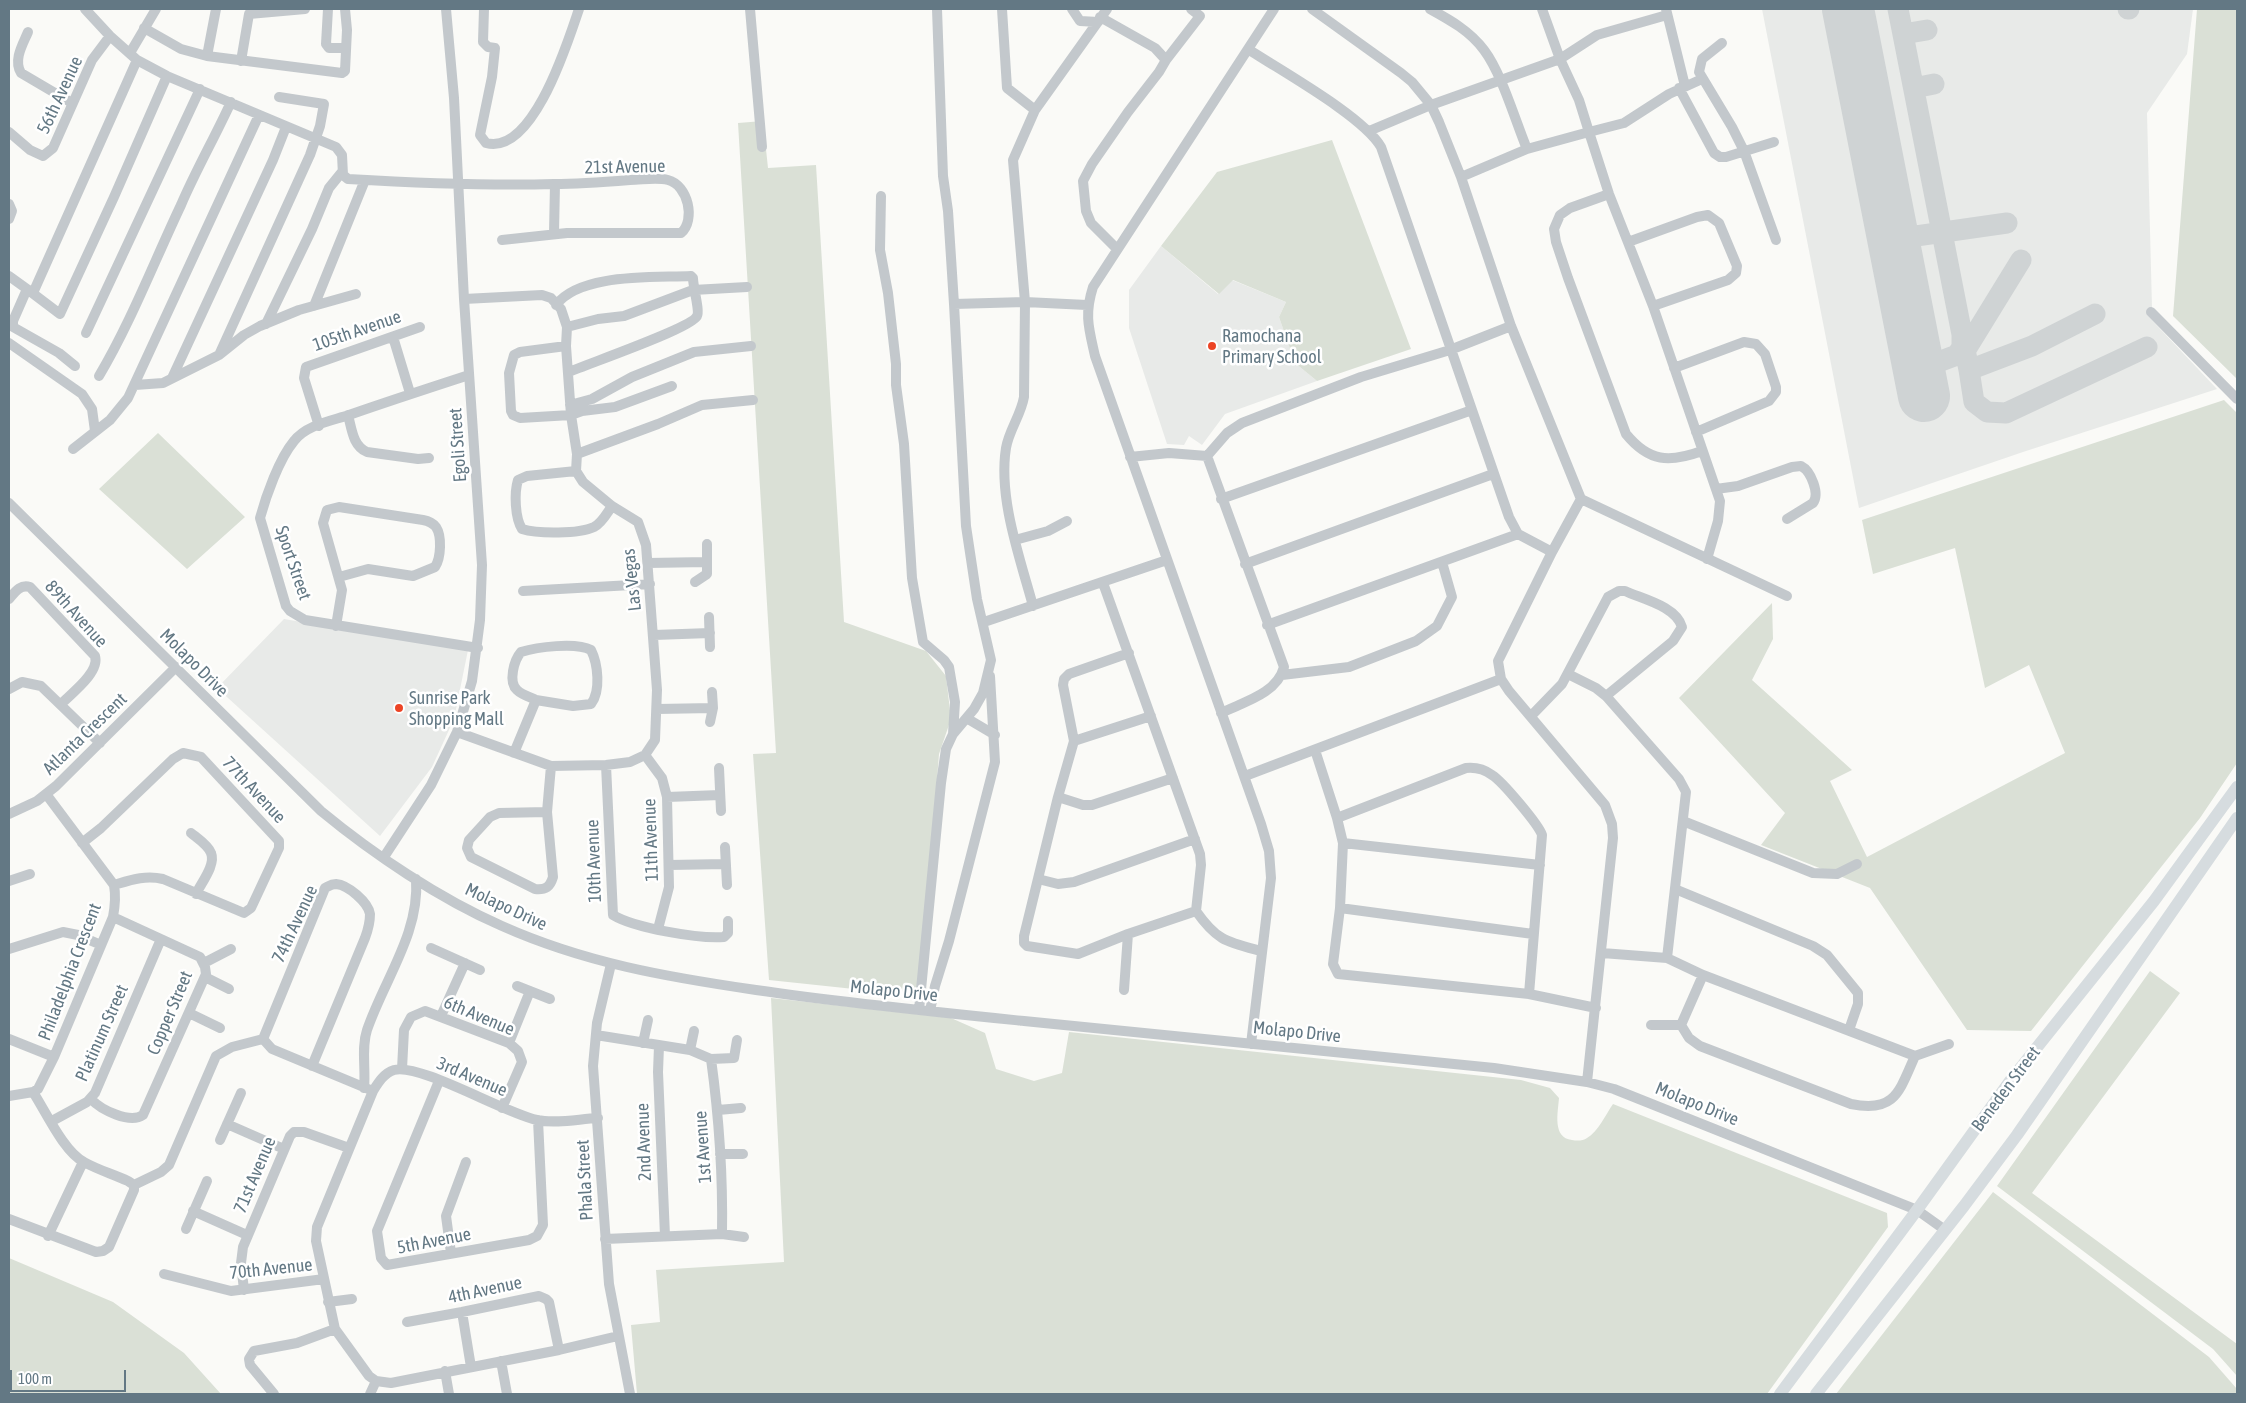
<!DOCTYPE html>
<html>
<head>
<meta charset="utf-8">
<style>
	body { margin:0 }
	#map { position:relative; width:2246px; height:1403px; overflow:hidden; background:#fafaf7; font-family:"Asap Condensed",sans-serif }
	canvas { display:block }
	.frame { position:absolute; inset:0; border:10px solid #637884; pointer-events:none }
	.scale { position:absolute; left:10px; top:1370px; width:116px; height:22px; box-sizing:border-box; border:2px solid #637884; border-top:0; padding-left:6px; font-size:15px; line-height:18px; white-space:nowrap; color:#637884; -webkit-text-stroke:4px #fff; paint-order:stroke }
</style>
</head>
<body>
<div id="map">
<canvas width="2246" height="1403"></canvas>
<div class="frame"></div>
<div class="scale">100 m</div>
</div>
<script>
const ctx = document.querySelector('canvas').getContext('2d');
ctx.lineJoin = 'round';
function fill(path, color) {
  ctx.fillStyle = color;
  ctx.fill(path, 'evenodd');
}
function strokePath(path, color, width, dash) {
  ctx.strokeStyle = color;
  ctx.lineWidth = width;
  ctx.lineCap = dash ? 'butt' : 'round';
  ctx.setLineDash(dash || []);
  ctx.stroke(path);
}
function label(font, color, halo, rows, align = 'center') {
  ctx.font = font + ' "Asap Condensed",sans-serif';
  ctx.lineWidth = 5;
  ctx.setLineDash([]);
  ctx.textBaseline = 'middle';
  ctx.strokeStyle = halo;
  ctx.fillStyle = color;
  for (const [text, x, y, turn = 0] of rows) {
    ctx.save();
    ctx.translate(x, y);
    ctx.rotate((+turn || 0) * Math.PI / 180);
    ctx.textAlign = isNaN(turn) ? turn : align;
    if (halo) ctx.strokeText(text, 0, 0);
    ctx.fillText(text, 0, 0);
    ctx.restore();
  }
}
fill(new Path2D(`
	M 1762,9 L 2193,9 L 2187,54 L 2147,113 L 2152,308 L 2147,315 L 2217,389 L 2023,452 L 1859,508 Z
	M 1161,246 L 1218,294 L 1232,280 L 1286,302 L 1279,317 L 1295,363 L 1317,381 L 1225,414 L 1202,445 L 1189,436 L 1184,445 L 1167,444 L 1129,328 L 1129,290 Z
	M 284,619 L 468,650 L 454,719 L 432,767 L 380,836 L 217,688 Z`), '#e8eae8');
fill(new Path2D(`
	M 2197,9 L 2237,9 L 2237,379 L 2173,316 Z
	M 763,121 L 768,168 L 816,165 L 844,622 L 926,651 L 946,676 L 951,719 L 939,754 L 920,996 L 769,980 L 753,754 L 776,753 L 738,123 Z
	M 1332,140 L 1411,349 L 1317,381 L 1295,363 L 1279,317 L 1286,302 L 1233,280 L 1219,294 L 1161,246 L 1217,172 Z
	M 2224,400 L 2237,413 L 2237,763 L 2200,818 L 2031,1031 L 1967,1030 L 1870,888 L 1761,845 L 1785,813 L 1679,698 L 1772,603 L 1773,639 L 1752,680 L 1852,770 L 1830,781 L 1867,857 L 2065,753 L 2029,665 L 1985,688 L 1955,548 L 1873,574 L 1862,520 Z
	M 158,433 L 245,517 L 187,569 L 99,489 Z
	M 2150,971 L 2180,993 L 2032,1193 L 2237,1344 L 2237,1376 L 2213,1349 L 1997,1186 Z
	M 771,998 L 951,1018 L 985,1033 L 996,1069 L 1034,1081 L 1062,1073 L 1069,1032 L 1521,1080 L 1550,1088 L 1559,1098 C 1558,1112 1552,1138 1572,1140 C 1577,1141 1583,1141 1587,1138 C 1598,1132 1606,1114 1613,1104 L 1887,1213 L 1888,1227 L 1767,1394 L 637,1394 L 631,1325 L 660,1322 L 656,1270 L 784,1262 Z
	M 1993,1192 L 2209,1357 L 2237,1389 L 2237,1394 L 1836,1394 Z
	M 9,1258 L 113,1302 L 184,1353 L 221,1394 L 9,1394 Z`), '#dae0d6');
strokePath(new Path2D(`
	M 1898,9 L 1969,370 L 2032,346 L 2095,314
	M 2128,9 L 2129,9
	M 1903,34 L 1927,30
	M 1914,88 L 1934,84
	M 1893,235 L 1895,239 L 2007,223
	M 1965,351 L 2021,260
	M 1917,359 C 1926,370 1945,359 1957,355 L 1962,347 L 1962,335
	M 1969,370 L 1974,402 L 1987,412 L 2006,413 L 2147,347`), '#cfd3d4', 21);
strokePath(new Path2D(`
	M 1848,9 L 1924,396`), '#cfd3d4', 52);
strokePath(new Path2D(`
	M 85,9 L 110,36 L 137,60 L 167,76 L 336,147 L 342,155 L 343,175 L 348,179 C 417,183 485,186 554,184 C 579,184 605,182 630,180 C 642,180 656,177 668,180 C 688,185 696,220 681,233 L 567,233 L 502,240
	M 328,9 L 326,44 L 329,48 L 346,48
	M 484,9 L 483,42 L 488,47 L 495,48 L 492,77 L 480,135 L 486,143 C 533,156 568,41 579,9
	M 750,9 L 762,147
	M 1002,9 L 1007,88 L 1035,110
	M 1072,9 L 1080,21 L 1098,22
	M 1312,9 L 1401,73 L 1412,82 L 1431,105 L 1439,122 L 1461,177 L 1511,326 L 1581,499 L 1552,552 L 1498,661 L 1501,679 L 1509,691 L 1605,805 L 1612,824 L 1613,838 L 1587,1082
	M 1430,9 C 1450,20 1470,31 1484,50 C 1502,74 1515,120 1527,149
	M 1542,9 L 1560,59 L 1579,100 L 1589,132 L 1624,123 L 1669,94 L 1702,79
	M 1666,9 L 1685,86
	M 1100,17 L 1155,48 L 1166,60 L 1159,72 L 1128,112 L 1092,164 L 1083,181 L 1086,211 L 1091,223 L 1117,249
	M 144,28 L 181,49 L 207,56 L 342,73 L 345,71 L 347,30 L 345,9
	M 28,32 C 23,44 13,60 21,73 L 72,103
	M 1722,43 L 1702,59 L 1699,72 L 1732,127 L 1744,151 L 1776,240
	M 1248,49 C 1281,71 1363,116 1381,147 L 1509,517 L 1518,534 L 1552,552
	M 130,53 L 156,9
	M 207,56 L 216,9
	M 1166,60 L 1200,16 L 1191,9
	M 241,61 L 249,14 L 305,9
	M 1679,88 L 1714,153 L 1720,157 L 1726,157 L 1774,142
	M 1369,131 L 1431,105 L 1560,59 L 1597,35 L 1667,15
	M 9,132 L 30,150 L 43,156 L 53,148 L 92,60 L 110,36
	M 1461,177 L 1527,149 L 1589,132 L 1609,194 L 1653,306 L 1720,501 L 1718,521 L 1707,559
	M 1609,194 L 1570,208 L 1560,215 L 1554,229 L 1556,242 L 1568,278 L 1626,434 C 1649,462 1669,463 1702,451
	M 881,196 L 880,250 L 888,293 L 896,364 L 896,385 L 904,444 L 912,578 L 923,642 L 944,660 L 949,667 L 955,702 L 953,734
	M 9,204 L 12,211 L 9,219
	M 554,233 L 555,184
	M 1628,242 L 1697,217 L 1708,215 L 1719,223 L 1737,266 L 1736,273 L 1728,280 L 1653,306
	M 9,276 L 27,289 L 13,321 L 13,327 L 59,353 L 75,366
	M 27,289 L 60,314 L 114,197 L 167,76
	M 33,293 L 137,60
	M 954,304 L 1025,302 L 1087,305
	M 556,305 C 580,273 653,278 691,276 L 693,278 C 693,287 700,311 697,316 C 692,328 587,364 569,372
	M 314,306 L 365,180
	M 2151,312 L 2237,399
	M 266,324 L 312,229 L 329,188 L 342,172
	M 567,327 L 598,319 L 624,316 L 693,290 L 747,287
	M 86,333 L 200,89
	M 393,337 L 410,393
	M 9,343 L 82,394 L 92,409 L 95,431
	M 566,346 L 520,352 L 514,355 L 509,373 L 511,411 L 513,415 L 520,418 L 571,415 L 582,411 L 615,407 L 672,386
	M 219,355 L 310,155 L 320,126 L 324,104 L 279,97
	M 1674,368 L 1744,342 L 1756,344 L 1765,354 L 1776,387 L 1776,392 L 1769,401 L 1696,432
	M 469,375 C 429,388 389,401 349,415 C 331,421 306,425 294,441 C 279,459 266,496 260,518 L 286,606 L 290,611 L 305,620 L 478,648
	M 99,376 C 131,322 154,262 181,205 C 196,170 215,137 231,102
	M 172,378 L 273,160 L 286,127
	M 135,385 L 163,383 L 219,355 L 244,335 L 260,326 L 299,310 L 356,294
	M 570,405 L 592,399 L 632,377 L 694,352 L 751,346
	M 348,415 C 352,430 353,446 367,452 L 418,459 L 429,458
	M 319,426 L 304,378 L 306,367 L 420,327
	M 73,449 L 110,420 L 128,398 L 259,115
	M 577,454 L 658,424 L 702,405 L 753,400
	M 1207,456 L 1284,667 C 1277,694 1243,702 1221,713
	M 1130,457 L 1169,453 L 1207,456 L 1227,433 L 1242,423 L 1361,377 L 1450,350 L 1511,326
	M 576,471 L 527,476 L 518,480 C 514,493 515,518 522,529 C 538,534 579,534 594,527 C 602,523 607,513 612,506
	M 1716,489 L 1738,486 L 1792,467 L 1801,466 C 1811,471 1820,494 1813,503 L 1787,519
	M 1221,499 L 1472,410
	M 1581,499 L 1787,596
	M 9,503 L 321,811 C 373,854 440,899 502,926 C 585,963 667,977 756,990 C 845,1003 935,1012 1024,1021 C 1181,1037 1337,1052 1494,1068 L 1587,1082 L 1614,1089 L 1917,1210 L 1945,1230
	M 1015,540 L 1048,531 L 1067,521
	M 648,563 L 707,562
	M 1245,564 L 1493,474
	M 695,582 L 707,574 L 707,544
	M 1103,583 L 1200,854 L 1201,865 L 1196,911 C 1217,941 1227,942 1261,951
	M 523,591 L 650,584
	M 9,599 C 15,592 20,584 30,587 L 95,656 C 100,672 72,693 61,704
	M 1033,606 C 1020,558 998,498 1006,448 C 1009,430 1021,415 1024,397 L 1025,302 L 1013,160 L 1035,110 L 1107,9
	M 709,617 L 710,647
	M 984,622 L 1167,560
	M 1267,625 L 1518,534
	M 336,626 L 342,590 L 323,523 L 327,510 L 339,507 L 423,520 C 428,521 432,522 436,527 C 442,536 441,558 435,567 L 413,576 L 368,569 L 339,577
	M 654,635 L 710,633
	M 1129,653 L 1069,674 L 1064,679 L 1063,685 L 1074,741 L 1058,797 L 1024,936 L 1024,943 L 1027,946 L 1078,954 L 1128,934 L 1196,911
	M 1568,674 L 1596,688 L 1606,696 L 1679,779 L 1686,792 L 1667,958
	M 1282,675 L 1349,667 L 1416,641 L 1437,626 L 1452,597 L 1442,562
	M 9,689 L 22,682 L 41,686 L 100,743
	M 712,692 L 713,708
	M 657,709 L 713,708 L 710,722
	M 1531,716 L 1562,684 L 1608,597 L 1619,591 L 1625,591 C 1642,599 1676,606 1682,627 L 1673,641 L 1606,696
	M 968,719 L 995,735
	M 457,732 L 551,766 L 606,765 L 630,762 L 645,755 L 655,740 L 657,690 L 646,545 L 638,522 L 612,506 L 583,482 L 576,471 L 577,454 L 571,415 L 566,346 L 567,327 L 561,309 L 551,298 L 542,295 L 464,299
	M 1074,741 L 1151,716
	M 1315,750 L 1337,818 L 1343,843 L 1340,908 L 1333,964 L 1338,974 L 1529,994 L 1596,1008
	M 514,753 L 536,700 L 573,706 L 591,704 C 601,691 598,664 591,650 C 576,642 537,647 521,652 C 514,660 508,682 517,690 C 522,695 530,697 536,700
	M 645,755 L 662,778 L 667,797 L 669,887 L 658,929
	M 606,765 L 613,915 C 634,928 699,939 724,937 L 728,933 L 728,921
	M 719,768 L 721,811
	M 1245,776 L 1501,679
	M 667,797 L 720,795
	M 1058,797 L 1083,805 L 1092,805 L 1173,778
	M 547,812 L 499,813 L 490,817 L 469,840 L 467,848 L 471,857 L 535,889 C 546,890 550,887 553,877 L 547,812 L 551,766
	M 9,814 L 37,801 L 56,786 L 176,667
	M 1337,818 L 1466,768 C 1476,767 1484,769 1492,775 C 1502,781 1539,825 1542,835 L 1529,994
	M 1683,821 L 1813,873 L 1837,874 L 1857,864
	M 191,833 C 197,838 208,845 211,853 C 216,865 201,883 196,894
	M 82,843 L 101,828 L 173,759 L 183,753 L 201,757 L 279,841 L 279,848 L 251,908 L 244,913 L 163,879 C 145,875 131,880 114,885
	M 1343,843 L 1540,865
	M 725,847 L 727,885
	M 384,857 L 431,785 L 457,732 L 472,681 L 480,620 L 482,565 L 464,299 L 454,98 L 446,9
	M 669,865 L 726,864
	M 1038,879 L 1058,884 L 1074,882 L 1195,839
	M 9,881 L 30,874
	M 1675,889 L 1813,946 L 1827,955 L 1858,993 L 1858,1004 L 1849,1030
	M 1340,908 L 1533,934
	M 431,948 L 480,970
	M 9,949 L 63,932 L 78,935 L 101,945
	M 1602,953 L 1667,958 L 1703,975 L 1915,1056 L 1949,1044
	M 204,963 L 231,949
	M 611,964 L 597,1023 L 593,1066 L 609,1284 L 630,1394
	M 205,977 L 229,989
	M 517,986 L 550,999
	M 1124,990 L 1128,934
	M 919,1010 L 941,783 L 946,749 L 953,734 L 974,709 L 983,693 L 991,660 L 977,599 L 966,526 L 954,304 L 948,211 L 943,176 L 937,9
	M 930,1011 L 935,986 L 949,941 L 995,762 L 990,676
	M 189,1013 L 220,1028
	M 441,1016 L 465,963
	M 1651,1025 L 1681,1025 L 1703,975
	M 1681,1025 L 1689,1038 L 1700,1046 L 1851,1104 C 1895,1113 1899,1092 1915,1056
	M 596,1035 L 690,1050 L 711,1059 L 734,1058 L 737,1040
	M 9,1039 L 54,1057
	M 509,1043 L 530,991
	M 643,1043 L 648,1020
	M 1251,1044 L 1271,878 L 1269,851 L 1261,824 L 1095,356 C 1089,329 1084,315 1093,287 L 1274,9
	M 659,1046 L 658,1072 L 665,1236
	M 690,1050 L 694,1031
	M 711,1059 C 719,1117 723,1175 722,1234
	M 312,1066 L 365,938 C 368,930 370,922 370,914 C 368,902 348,885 336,884 C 331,884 329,886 325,888 L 263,1039 L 272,1049 L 373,1091
	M 402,1069 L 404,1030 L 411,1017 L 425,1011 L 509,1043 L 518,1051 L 522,1062 L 502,1108
	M 439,1081 L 377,1231 L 381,1258 L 387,1265 L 529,1240 L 537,1236 L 543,1225 L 538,1120
	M 364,1088 C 366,1069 361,1048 367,1030 C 384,980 420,933 416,879
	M 9,1096 L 33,1092 L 38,1089 L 54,1057 L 113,917 C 115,906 116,896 114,885 L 46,794
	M 91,1099 C 101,1110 130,1124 143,1115 L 206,974 L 205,967 L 200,957 L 113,917
	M 718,1110 L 741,1108
	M 598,1118 C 578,1119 557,1124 537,1120 C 504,1113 420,1063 394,1070 C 384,1073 378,1083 373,1091 L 317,1227 L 316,1241 L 335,1329 L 369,1376 L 376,1381 L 391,1383 L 559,1350 L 618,1336
	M 52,1121 L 87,1102 L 95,1093 L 161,939
	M 227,1124 L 284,1149
	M 220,1140 L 241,1093
	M 720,1154 L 743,1154
	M 134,1185 L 161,1172 L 169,1165 L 216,1056 L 232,1047 L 263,1039
	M 193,1211 L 247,1235
	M 9,1219 L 96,1252 L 103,1251 L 109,1247 L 134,1190 L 134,1185 L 128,1181 C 113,1174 98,1170 84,1162 C 64,1152 46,1112 33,1092
	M 186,1229 L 207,1181
	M 48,1236 L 83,1162
	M 605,1239 L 722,1234 L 744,1237
	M 451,1253 L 446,1216 L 466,1162
	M 164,1274 L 231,1291 L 324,1279
	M 244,1290 L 241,1263 L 243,1247 L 290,1136 L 294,1132 L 304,1132 L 349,1148
	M 328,1302 L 352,1299
	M 462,1312 L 471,1367
	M 407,1322 L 462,1312 L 539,1296 L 546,1299 L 549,1302 L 559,1350
	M 501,1361 L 507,1394
	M 445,1371 L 449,1394
	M 274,1394 L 250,1365 L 249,1359 L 254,1351 L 297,1343 L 335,1329
	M 370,1394 L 376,1381`), '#c3c8cc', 10);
strokePath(new Path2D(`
	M 1780,1394 L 1917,1210 L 2010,1081 L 2154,901 L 2237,787
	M 1816,1394 L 1964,1206 L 2017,1135 L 2237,818`), '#d6dcdf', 12);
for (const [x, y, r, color] of [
	[1212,346,5,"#ec4425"],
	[399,708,5,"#ec4425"]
]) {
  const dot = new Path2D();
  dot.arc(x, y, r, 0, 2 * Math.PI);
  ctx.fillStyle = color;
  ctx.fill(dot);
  strokePath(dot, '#fff', 2);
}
label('18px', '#637884', '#fff', [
	["56th Avenue",60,95,-65],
	["21st Avenue",625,167,-1],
	["105th Avenue",357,331,-19],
	["Egoli Street",458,445,-94],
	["Sport Street",293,563,71],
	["Las Vegas",632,580,-96],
	["89th Avenue",76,614,48],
	["Molapo Drive",194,663,45],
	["Atlanta Crescent",85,734,-44],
	["77th Avenue",254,790,47],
	["11th Avenue",651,840,-92],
	["10th Avenue",594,861,-92],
	["Molapo Drive",506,907,25],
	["74th Avenue",295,924,-65],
	["Philadelphia Crescent",70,972,-69],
	["Molapo Drive",894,991,6],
	["Copper Street",170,1013,-67],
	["6th Avenue",479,1016,23],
	["Molapo Drive",1297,1032,6],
	["Platinum Street",102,1033,-66],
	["3rd Avenue",472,1077,23],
	["Beneden Street",2006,1089,-53],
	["Molapo Drive",1697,1104,22],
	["2nd Avenue",644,1142,-92],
	["1st Avenue",703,1147,-94],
	["71st Avenue",255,1175,-67],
	["Phala Street",585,1180,-93],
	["5th Avenue",434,1241,-11],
	["70th Avenue",271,1269,-6],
	["4th Avenue",485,1290,-12]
]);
label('18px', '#637884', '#fff', [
	["Ramochana",1222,336],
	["Primary School",1222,357],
	["Sunrise Park",409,698],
	["Shopping Mall",409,719]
], 'left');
</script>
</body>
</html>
